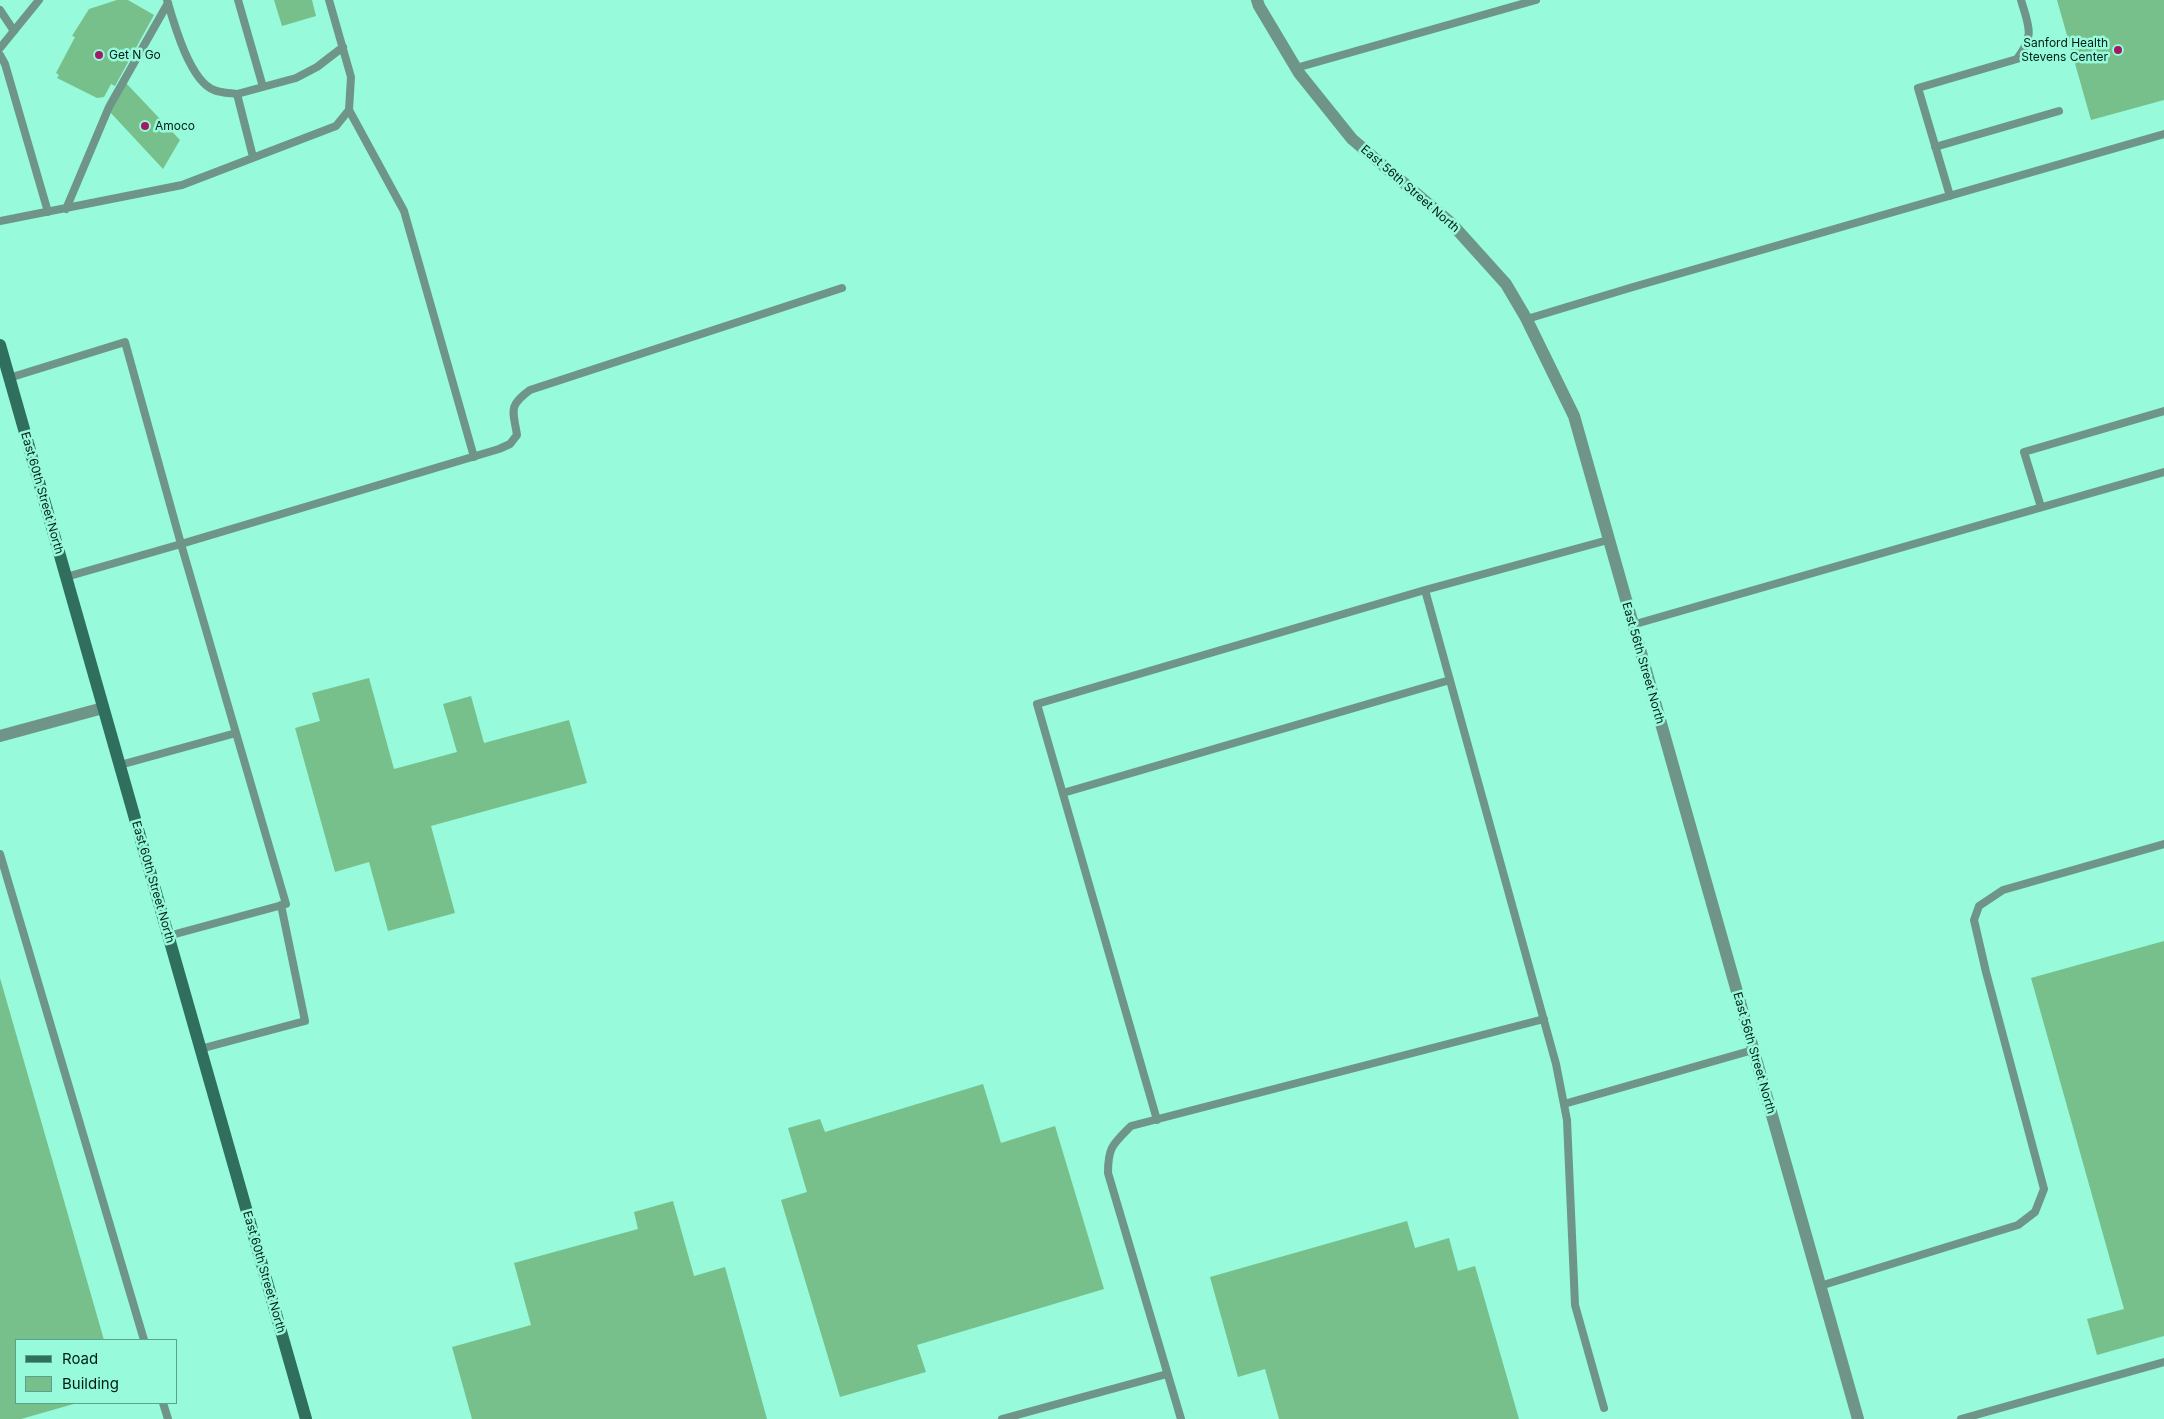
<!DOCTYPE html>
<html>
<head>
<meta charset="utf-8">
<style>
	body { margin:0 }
	#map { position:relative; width:2164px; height:1419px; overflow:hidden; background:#96fadb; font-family:Inter,sans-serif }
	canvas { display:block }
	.legend { position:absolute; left:15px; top:1339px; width:162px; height:65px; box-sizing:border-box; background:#96fadb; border:1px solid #5aa28c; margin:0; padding:6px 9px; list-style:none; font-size:15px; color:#001d15 }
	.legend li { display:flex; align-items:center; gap:10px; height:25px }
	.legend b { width:25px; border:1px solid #5aa28c }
</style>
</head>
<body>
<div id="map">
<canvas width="2164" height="1419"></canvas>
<ul class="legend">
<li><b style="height:6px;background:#306f5d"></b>Road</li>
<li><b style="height:14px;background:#77c08b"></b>Building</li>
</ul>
</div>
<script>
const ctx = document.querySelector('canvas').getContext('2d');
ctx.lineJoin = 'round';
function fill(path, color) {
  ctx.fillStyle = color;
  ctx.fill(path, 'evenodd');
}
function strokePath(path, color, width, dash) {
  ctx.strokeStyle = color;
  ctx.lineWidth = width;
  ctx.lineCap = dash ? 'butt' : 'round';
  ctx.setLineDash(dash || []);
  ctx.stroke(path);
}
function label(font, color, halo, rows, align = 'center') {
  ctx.font = font + ' Inter,sans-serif';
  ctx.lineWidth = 5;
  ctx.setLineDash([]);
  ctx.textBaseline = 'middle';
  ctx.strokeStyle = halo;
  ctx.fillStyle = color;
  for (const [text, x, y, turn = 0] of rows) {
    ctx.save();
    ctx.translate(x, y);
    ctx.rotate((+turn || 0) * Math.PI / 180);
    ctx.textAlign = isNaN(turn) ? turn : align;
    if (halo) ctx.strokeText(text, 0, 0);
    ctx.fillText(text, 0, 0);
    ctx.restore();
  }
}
fill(new Path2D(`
	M 117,0 L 128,0 L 154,15 L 115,86 L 111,84 L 104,97 L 97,98 L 57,78 L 59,75 L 56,73 L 75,37 L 72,36 L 89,9 Z
	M 274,0 L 312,0 L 316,16 L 282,26 Z
	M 2057,0 L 2164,0 L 2164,100 L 2091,120 Z
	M 125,82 L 180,140 L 163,169 L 110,112 Z
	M 369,678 L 394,769 L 457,752 L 443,704 L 471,696 L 484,743 L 569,720 L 587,783 L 431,826 L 455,913 L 388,931 L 369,862 L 335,872 L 295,728 L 320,721 L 312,693 Z
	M 2164,941 L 2164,1336 L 2097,1355 L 2087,1319 L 2124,1309 L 2031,978 Z
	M 0,978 L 104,1340 L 16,1340 L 16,1403 L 77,1403 L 21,1419 L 0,1419 Z
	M 983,1084 L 1001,1143 L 1055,1126 L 1104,1289 L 917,1345 L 926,1372 L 840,1397 L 781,1200 L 807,1192 L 788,1128 L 820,1119 L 825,1132 Z
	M 673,1201 L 694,1276 L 725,1267 L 767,1419 L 472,1419 L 452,1347 L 531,1325 L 514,1263 L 638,1229 L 634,1212 Z
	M 1407,1221 L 1415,1248 L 1449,1238 L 1458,1271 L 1475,1266 L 1519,1419 L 1279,1419 L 1265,1369 L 1238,1377 L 1210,1277 Z`), '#77c08b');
strokePath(new Path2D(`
	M 167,0 C 174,24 190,81 214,90 C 221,93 230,93 237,94 L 253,157
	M 238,0 L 263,87
	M 0,10 L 14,31
	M 0,48 L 39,0
	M 0,55 L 5,64 L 48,212
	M 1296,68 L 1536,0
	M 237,94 L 296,78 L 317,67 L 343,47
	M 349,110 L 404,211 L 474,457
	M 1935,147 L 2059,111
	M 1950,196 L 1918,88 L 2017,59 C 2035,35 2029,27 2021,0
	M 66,209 L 109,107 L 168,3
	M 0,221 L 182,185 L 336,126 L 349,110 L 351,77 L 329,0
	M 1527,319 L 1633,287 L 2164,134
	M 9,378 L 125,342 L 181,544 L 499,449 L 510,444 L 517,435 C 513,410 508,406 530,390 L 842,288
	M 2041,507 L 2024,452 L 2164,411
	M 66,577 L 181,544 L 236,733
	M 1425,590 L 1556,1064 L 1567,1120 L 1575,1305 L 1604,1408
	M 1632,625 L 2164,472
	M 120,765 L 236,733 L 286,904 L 168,936
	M 1063,793 L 1450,680
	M 0,854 L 144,1340
	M 200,1049 L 305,1021 L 281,905
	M 1564,1104 L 1753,1050
	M 1157,1120 L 1037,704 L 1425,590 L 1608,540
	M 1820,1286 L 2018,1225 L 2035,1212 L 2044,1189 L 1986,972 L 1974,920 L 1979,906 L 2003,890 L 2164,844
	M 163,1403 L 168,1419
	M 1002,1419 L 1167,1374
	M 1181,1419 L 1108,1173 C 1108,1147 1113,1144 1131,1126 L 1544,1019
	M 1961,1419 L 2164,1362`), '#6e9588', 8);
strokePath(new Path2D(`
	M 0,736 L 103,708`), '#6e9588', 12);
strokePath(new Path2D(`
	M 1257,0 L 1259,6 L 1299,73 L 1352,139 L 1451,223 L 1506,284 L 1526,318 L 1574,416 L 1858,1419`), '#6e9588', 12);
strokePath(new Path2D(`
	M 0,345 L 306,1419`), '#306f5d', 12);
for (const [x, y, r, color] of [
	[2118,50,5,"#a11a67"],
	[99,55,5,"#a11a67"],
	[145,126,5,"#a11a67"]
]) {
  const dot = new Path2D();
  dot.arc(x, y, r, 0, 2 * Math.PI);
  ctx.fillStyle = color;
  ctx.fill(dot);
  strokePath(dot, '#96fadb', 2);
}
label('12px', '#001d15', '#96fadb', [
	["Sanford Health",2108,43,"right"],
	["Stevens Center",2108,57,"right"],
	["Get N Go",109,55],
	["Amoco",155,126]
], 'left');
label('12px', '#001d15', '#96fadb', [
	["East 56th Street North",1410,189,41],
	["East 60th Street North",42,493,74],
	["East 56th Street North",1643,663,74],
	["East 60th Street North",153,882,74],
	["East 56th Street North",1754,1053,74],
	["East 60th Street North",264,1272,74]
]);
</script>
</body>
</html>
